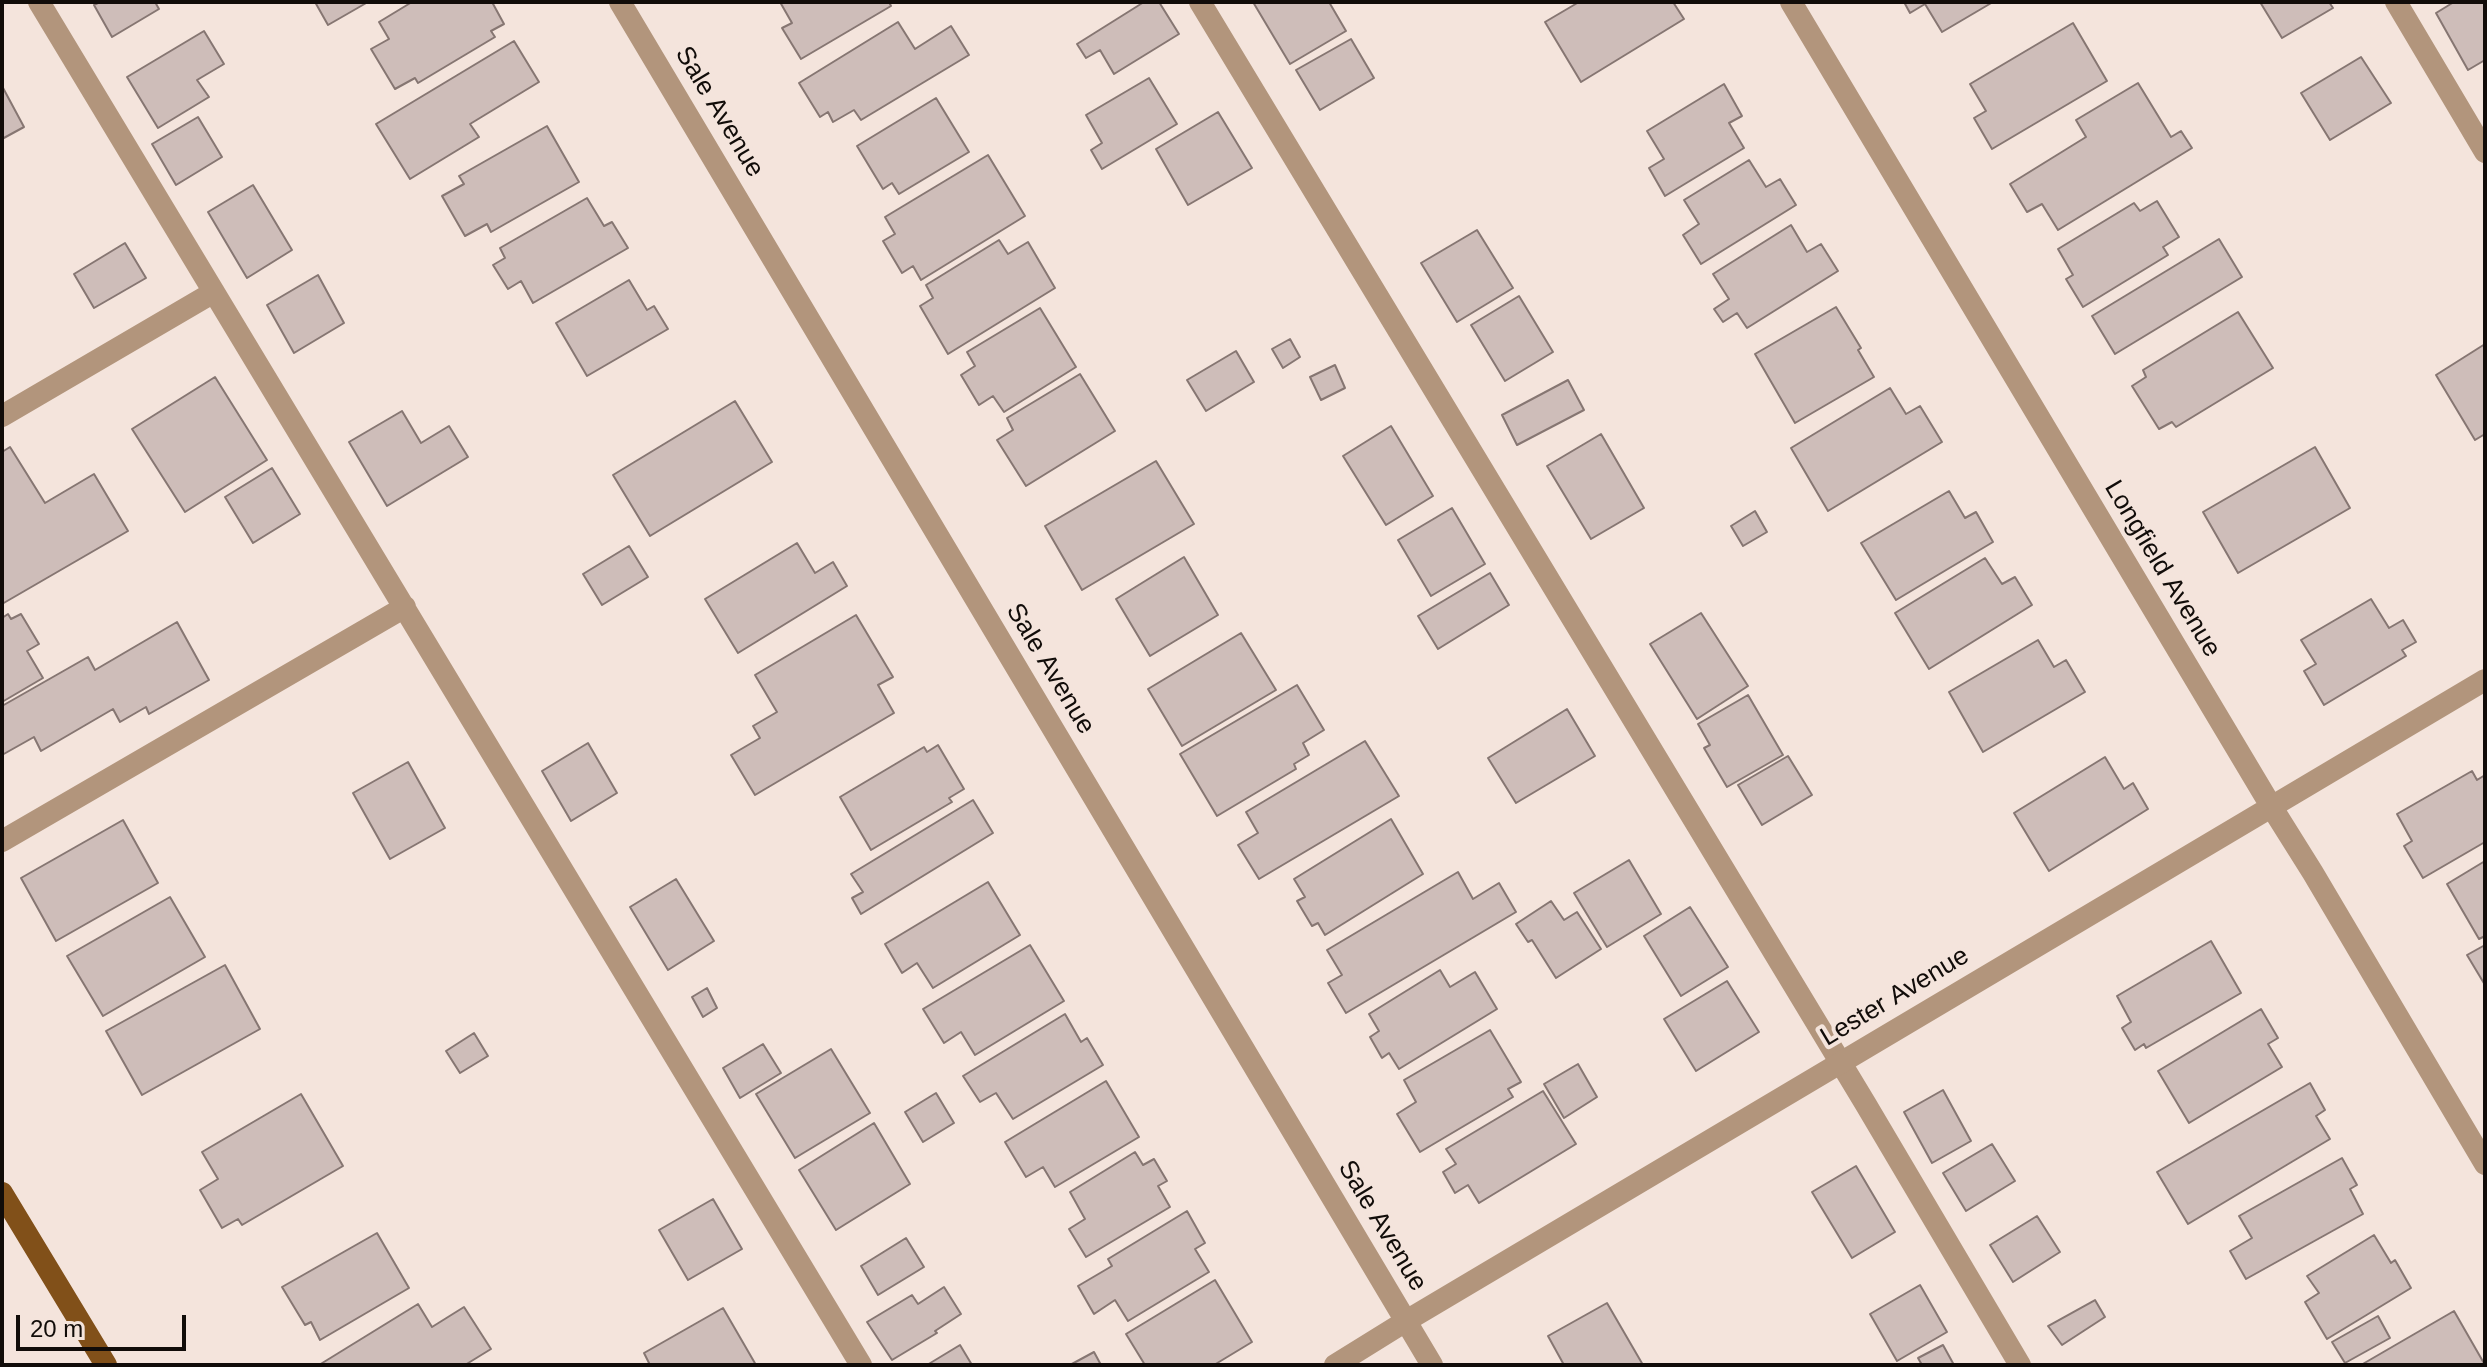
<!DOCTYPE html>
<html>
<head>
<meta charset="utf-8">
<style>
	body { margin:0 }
	#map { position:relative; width:2487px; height:1367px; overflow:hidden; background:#f4e4dc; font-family:Arial,sans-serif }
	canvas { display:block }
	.frame { position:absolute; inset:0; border:4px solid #110c09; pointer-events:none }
	.scale { position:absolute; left:16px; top:1315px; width:170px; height:36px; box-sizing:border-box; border:4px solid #110c09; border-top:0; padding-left:10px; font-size:24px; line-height:28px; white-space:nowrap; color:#110c09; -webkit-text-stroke:6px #f4e4dc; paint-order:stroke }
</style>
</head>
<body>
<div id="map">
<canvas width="2487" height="1367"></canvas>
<div class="frame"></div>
<div class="scale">20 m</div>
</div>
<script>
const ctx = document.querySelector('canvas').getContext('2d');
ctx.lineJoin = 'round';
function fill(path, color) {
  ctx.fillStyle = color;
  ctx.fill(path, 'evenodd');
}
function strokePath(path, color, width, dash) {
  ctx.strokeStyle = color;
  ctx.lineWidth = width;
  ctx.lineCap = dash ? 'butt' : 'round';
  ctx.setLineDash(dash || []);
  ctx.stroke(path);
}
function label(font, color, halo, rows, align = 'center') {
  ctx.font = font + ' Arial,sans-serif';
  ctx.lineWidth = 8;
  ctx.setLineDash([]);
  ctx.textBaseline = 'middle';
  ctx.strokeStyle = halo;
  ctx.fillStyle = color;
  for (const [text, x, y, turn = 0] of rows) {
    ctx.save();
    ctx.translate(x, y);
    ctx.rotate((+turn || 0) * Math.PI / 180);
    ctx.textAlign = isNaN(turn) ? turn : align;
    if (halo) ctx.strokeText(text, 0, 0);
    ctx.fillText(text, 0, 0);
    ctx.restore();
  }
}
const building = new Path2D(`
	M 100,2 L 155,2 L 159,9 L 112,37 L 94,5 Z
	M 315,2 L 368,2 L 328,25 Z
	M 412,2 L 492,2 L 504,24 L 491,31 L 495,37 L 418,83 L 415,78 L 395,89 L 371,49 L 389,39 L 379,22 Z
	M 780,2 L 889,2 L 891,6 L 801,59 L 782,28 L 792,23 Z
	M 1144,2 L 1159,2 L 1179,34 L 1114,74 L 1100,50 L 1086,58 L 1077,44 Z
	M 1253,2 L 1329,2 L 1346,31 L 1290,64 Z
	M 1579,2 L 1673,2 L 1684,19 L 1581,82 L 1545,22 Z
	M 1904,2 L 1993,2 L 1942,32 L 1925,4 L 1910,13 Z
	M 2260,2 L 2329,2 L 2333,8 L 2282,38 Z
	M 2454,2 L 2485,2 L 2485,60 L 2468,70 L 2436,13 Z
	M 898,22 L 915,49 L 951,26 L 969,55 L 861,120 L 854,110 L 833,122 L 828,112 L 820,117 L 799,83 Z
	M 2073,23 L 2107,81 L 1992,149 L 1974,118 L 1986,111 L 1970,84 Z
	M 204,31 L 224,64 L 197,80 L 209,97 L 158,128 L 127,77 Z
	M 1351,39 L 1374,78 L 1320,110 L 1296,70 Z
	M 514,41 L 539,82 L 470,124 L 479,137 L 410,179 L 376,124 Z
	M 2361,57 L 2391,103 L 2330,140 L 2301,93 Z
	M 1149,78 L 1177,124 L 1102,169 L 1091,150 L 1102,143 L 1086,115 Z
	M 2138,83 L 2171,137 L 2181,131 L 2192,148 L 2058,230 L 2042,204 L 2027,212 L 2010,184 L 2086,137 L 2076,120 Z
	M 1724,84 L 1742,116 L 1729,123 L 1744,148 L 1665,196 L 1649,168 L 1664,159 L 1647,131 Z
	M 2,86 L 24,127 L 2,139 Z
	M 936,98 L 969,152 L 899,194 L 892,183 L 883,189 L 857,146 Z
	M 1218,112 L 1252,168 L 1188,205 L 1156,149 Z
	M 198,117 L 222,157 L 176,185 L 152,144 Z
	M 547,126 L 579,182 L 491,232 L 487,224 L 465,236 L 442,196 L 464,184 L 459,176 Z
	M 988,155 L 1025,216 L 921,280 L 913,266 L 902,273 L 883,241 L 895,234 L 885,217 Z
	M 1749,160 L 1766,187 L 1780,179 L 1796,205 L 1701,264 L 1683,235 L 1699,224 L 1684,200 Z
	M 253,185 L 292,250 L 247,278 L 208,212 Z
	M 587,198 L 604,226 L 612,222 L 628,248 L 533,303 L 521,281 L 508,289 L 493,265 L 505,258 L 500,248 Z
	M 2157,201 L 2179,237 L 2163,247 L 2168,255 L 2083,307 L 2066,279 L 2073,275 L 2058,249 L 2134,203 L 2140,211 Z
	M 1791,225 L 1807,252 L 1821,244 L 1838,271 L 1747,328 L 1737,313 L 1723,322 L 1714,309 L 1729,299 L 1713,274 Z
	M 1477,230 L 1513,288 L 1457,322 L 1421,263 Z
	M 2219,239 L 2242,277 L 2115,354 L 2092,316 Z
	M 999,240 L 1008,254 L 1028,242 L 1055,288 L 948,354 L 920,306 L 933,298 L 926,285 Z
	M 125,243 L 146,278 L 94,308 L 74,274 Z
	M 318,275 L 344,323 L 294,353 L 267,305 Z
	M 629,280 L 647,310 L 654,306 L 668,329 L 587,376 L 556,323 Z
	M 1519,296 L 1553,352 L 1505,381 L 1471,325 Z
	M 1836,307 L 1861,348 L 1858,350 L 1874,377 L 1795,423 L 1755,354 Z
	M 1040,308 L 1076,367 L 1004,412 L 993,396 L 979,405 L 961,375 L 975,366 L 967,352 Z
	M 2238,312 L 2273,368 L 2176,427 L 2172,422 L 2159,429 L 2132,386 L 2146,377 L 2143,370 Z
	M 1290,339 L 1300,357 L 1283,368 L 1272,349 Z
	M 2485,344 L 2485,434 L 2475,440 L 2436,375 Z
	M 1236,351 L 1254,382 L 1206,411 L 1187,380 Z
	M 1335,365 L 1345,388 L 1321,400 L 1310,377 Z
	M 1080,374 L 1115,431 L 1026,486 L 997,440 L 1013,430 L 1007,418 Z
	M 215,377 L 267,460 L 185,512 L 132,429 Z
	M 1568,380 L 1584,410 L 1517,445 L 1502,415 Z
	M 1890,388 L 1906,414 L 1920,406 L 1942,442 L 1828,511 L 1791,448 Z
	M 735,401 L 772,462 L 650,536 L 613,475 Z
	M 402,411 L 421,443 L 449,426 L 468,457 L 387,506 L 349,442 Z
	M 1391,426 L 1433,496 L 1386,525 L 1343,456 Z
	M 1601,434 L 1644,508 L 1591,539 L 1547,466 Z
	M 10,447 L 45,503 L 94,474 L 128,531 L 2,604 L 2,452 Z
	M 2315,447 L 2350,508 L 2238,573 L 2203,512 Z
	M 1156,461 L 1194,524 L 1082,590 L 1045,526 Z
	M 272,468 L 300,514 L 253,543 L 225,497 Z
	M 1949,491 L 1965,518 L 1976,512 L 1993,542 L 1896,600 L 1861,543 Z
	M 1452,508 L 1485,564 L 1431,596 L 1398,540 Z
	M 1755,511 L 1767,532 L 1743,546 L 1731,526 Z
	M 797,543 L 815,573 L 833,562 L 847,586 L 738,653 L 705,599 Z
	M 629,546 L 648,577 L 602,605 L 583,574 Z
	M 1184,557 L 1218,615 L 1150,656 L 1116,599 Z
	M 1985,558 L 2002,584 L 2015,577 L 2032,605 L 1929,669 L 1895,613 Z
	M 1490,573 L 1509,605 L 1438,649 L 1418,616 Z
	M 2371,599 L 2389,628 L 2403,620 L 2416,642 L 2402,650 L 2406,656 L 2324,705 L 2304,671 L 2316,664 L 2301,640 Z
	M 1701,613 L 1748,686 L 1697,719 L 1650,644 Z
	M 8,614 L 11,619 L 21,614 L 39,644 L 27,651 L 43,678 L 2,702 L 2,618 Z
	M 856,615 L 893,677 L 878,685 L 894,713 L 755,795 L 731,755 L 760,738 L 753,726 L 777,712 L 755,675 Z
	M 177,622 L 209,680 L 149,714 L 146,707 L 120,722 L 113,709 L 41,751 L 34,737 L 2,755 L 2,706 L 88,657 L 95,670 Z
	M 1241,633 L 1276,690 L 1182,746 L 1148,689 Z
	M 2038,640 L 2054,667 L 2066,660 L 2085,692 L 1983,752 L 1949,692 Z
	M 1297,685 L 1324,730 L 1303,743 L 1309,755 L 1294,764 L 1296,769 L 1217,816 L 1180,754 Z
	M 1748,695 L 1783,755 L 1727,787 L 1704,748 L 1710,745 L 1698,724 Z
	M 1567,709 L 1595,756 L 1516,803 L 1488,758 Z
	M 1365,741 L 1399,796 L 1259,879 L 1238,845 L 1258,833 L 1246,812 Z
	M 588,743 L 617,793 L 571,821 L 542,771 Z
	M 938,745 L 964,789 L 949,798 L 952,802 L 871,850 L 840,797 L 924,747 L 927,752 Z
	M 1788,756 L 1812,795 L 1762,825 L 1738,785 Z
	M 2105,757 L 2124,789 L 2133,783 L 2148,809 L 2049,871 L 2014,813 Z
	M 408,762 L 445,828 L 390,859 L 353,793 Z
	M 2472,771 L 2477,780 L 2485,775 L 2485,842 L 2423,878 L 2404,846 L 2412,841 L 2397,814 Z
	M 973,800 L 993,833 L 861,914 L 852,898 L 863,892 L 851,874 Z
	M 1391,819 L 1423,874 L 1325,935 L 1318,923 L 1312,926 L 1297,901 L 1305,897 L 1294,879 Z
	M 123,820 L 158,883 L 56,941 L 21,878 Z
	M 1629,860 L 1661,914 L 1607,947 L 1574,893 Z
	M 2485,861 L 2485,936 L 2479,939 L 2447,884 Z
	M 1458,872 L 1473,899 L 1499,883 L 1516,912 L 1346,1013 L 1328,983 L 1342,975 L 1327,950 Z
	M 676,879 L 714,941 L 668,970 L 630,907 Z
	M 988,882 L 1020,935 L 933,988 L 917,963 L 902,973 L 885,944 Z
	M 170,897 L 205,957 L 103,1016 L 67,956 Z
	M 1551,901 L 1564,920 L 1577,912 L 1601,949 L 1556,978 L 1532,940 L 1528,942 L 1516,924 Z
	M 1690,907 L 1728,967 L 1681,996 L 1644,936 Z
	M 2211,941 L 2241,993 L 2146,1048 L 2144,1044 L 2135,1050 L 2122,1028 L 2131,1022 L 2117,996 Z
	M 1030,945 L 1064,1001 L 975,1055 L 961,1032 L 944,1043 L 923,1009 Z
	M 2485,945 L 2485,985 L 2467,955 Z
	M 225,965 L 260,1029 L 142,1095 L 106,1031 Z
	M 1440,970 L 1450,987 L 1475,972 L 1497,1009 L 1399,1069 L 1389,1053 L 1382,1058 L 1370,1037 L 1379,1031 L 1369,1014 Z
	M 1727,981 L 1759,1032 L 1696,1071 L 1664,1019 Z
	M 707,988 L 717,1008 L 703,1017 L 692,997 Z
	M 2261,1009 L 2278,1038 L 2268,1044 L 2282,1067 L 2189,1123 L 2158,1071 Z
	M 1065,1014 L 1081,1042 L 1087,1038 L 1103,1065 L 1013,1119 L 996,1093 L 980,1102 L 963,1076 Z
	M 1490,1030 L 1521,1082 L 1508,1089 L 1513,1097 L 1420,1152 L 1397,1114 L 1416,1102 L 1404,1080 Z
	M 474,1033 L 488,1056 L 460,1073 L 446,1051 Z
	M 763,1044 L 781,1073 L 740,1098 L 723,1068 Z
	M 831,1049 L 870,1113 L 795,1158 L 756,1094 Z
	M 1578,1064 L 1597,1097 L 1564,1118 L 1544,1084 Z
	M 1106,1081 L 1139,1137 L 1055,1187 L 1043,1167 L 1026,1177 L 1005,1142 Z
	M 2310,1083 L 2325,1110 L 2316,1116 L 2330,1139 L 2188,1224 L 2157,1172 Z
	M 1943,1090 L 1971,1141 L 1932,1163 L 1904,1112 Z
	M 1543,1091 L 1576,1144 L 1479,1203 L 1468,1185 L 1455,1193 L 1443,1172 L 1456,1164 L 1446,1149 Z
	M 936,1093 L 954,1123 L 923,1142 L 905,1112 Z
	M 301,1094 L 343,1166 L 242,1225 L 238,1219 L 222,1228 L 200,1190 L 218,1179 L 202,1152 Z
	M 874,1123 L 910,1184 L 836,1230 L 799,1170 Z
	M 1992,1144 L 2015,1181 L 1966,1211 L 1943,1173 Z
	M 1135,1152 L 1143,1165 L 1154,1159 L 1167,1181 L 1158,1186 L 1170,1207 L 1086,1257 L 1069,1229 L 1085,1219 L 1070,1192 Z
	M 2342,1158 L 2357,1185 L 2350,1189 L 2363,1214 L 2246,1279 L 2230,1251 L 2252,1238 L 2239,1216 Z
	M 1856,1166 L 1895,1232 L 1852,1258 L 1812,1192 Z
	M 713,1199 L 742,1249 L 688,1280 L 659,1230 Z
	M 1187,1211 L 1205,1243 L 1195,1249 L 1209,1272 L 1128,1321 L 1115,1300 L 1094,1314 L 1078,1286 L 1112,1266 L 1108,1259 Z
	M 2037,1216 L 2060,1252 L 2013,1282 L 1990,1245 Z
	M 377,1233 L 409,1288 L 320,1340 L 311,1322 L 305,1325 L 282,1287 Z
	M 2374,1235 L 2391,1263 L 2395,1260 L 2411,1288 L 2327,1339 L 2305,1302 L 2319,1293 L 2307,1276 Z
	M 906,1238 L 924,1267 L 878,1295 L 861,1266 Z
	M 1215,1280 L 1252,1342 L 1214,1365 L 1145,1365 L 1126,1334 Z
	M 1920,1285 L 1947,1332 L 1897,1361 L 1870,1314 Z
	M 944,1287 L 961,1314 L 935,1331 L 937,1333 L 892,1360 L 867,1322 L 912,1295 L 918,1304 Z
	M 2095,1300 L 2105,1317 L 2062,1345 L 2048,1326 Z
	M 1607,1303 L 1643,1365 L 1564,1365 L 1548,1336 Z
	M 418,1304 L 432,1327 L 464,1307 L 491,1349 L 465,1365 L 319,1365 Z
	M 723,1308 L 756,1365 L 650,1365 L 644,1353 Z
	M 2454,1311 L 2485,1365 L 2361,1365 Z
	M 2378,1316 L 2390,1338 L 2345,1363 L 2332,1342 Z
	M 960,1345 L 972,1365 L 927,1365 Z
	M 1943,1345 L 1954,1365 L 1922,1365 L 1918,1358 Z
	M 1094,1352 L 1101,1365 L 1070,1365 Z`);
fill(building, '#cebdb9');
strokePath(building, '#867672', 2);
strokePath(new Path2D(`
	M 39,2 L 861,1365
	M 1200,2 L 1865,1103 L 2020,1365
	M 2396,2 L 2485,152
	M 2,416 L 214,292
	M 2,841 L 405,607`), '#b2957c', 22);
strokePath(new Path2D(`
	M 620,2 L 1432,1365
	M 1791,2 L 2271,806 L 2313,873 L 2485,1164
	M 1335,1365 L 1406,1321 L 2485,680`), '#b2957c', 22);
strokePath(new Path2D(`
	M 2,1193 L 106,1365`), '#815019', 22);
label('26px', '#110c09', '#f4e4dc', [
	["Sale Avenue",719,112,59],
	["Longfield Avenue",2162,569,59],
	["Sale Avenue",1050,669,59],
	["Lester Avenue",1895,997,-31],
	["Sale Avenue",1382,1226,59]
]);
</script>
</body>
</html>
